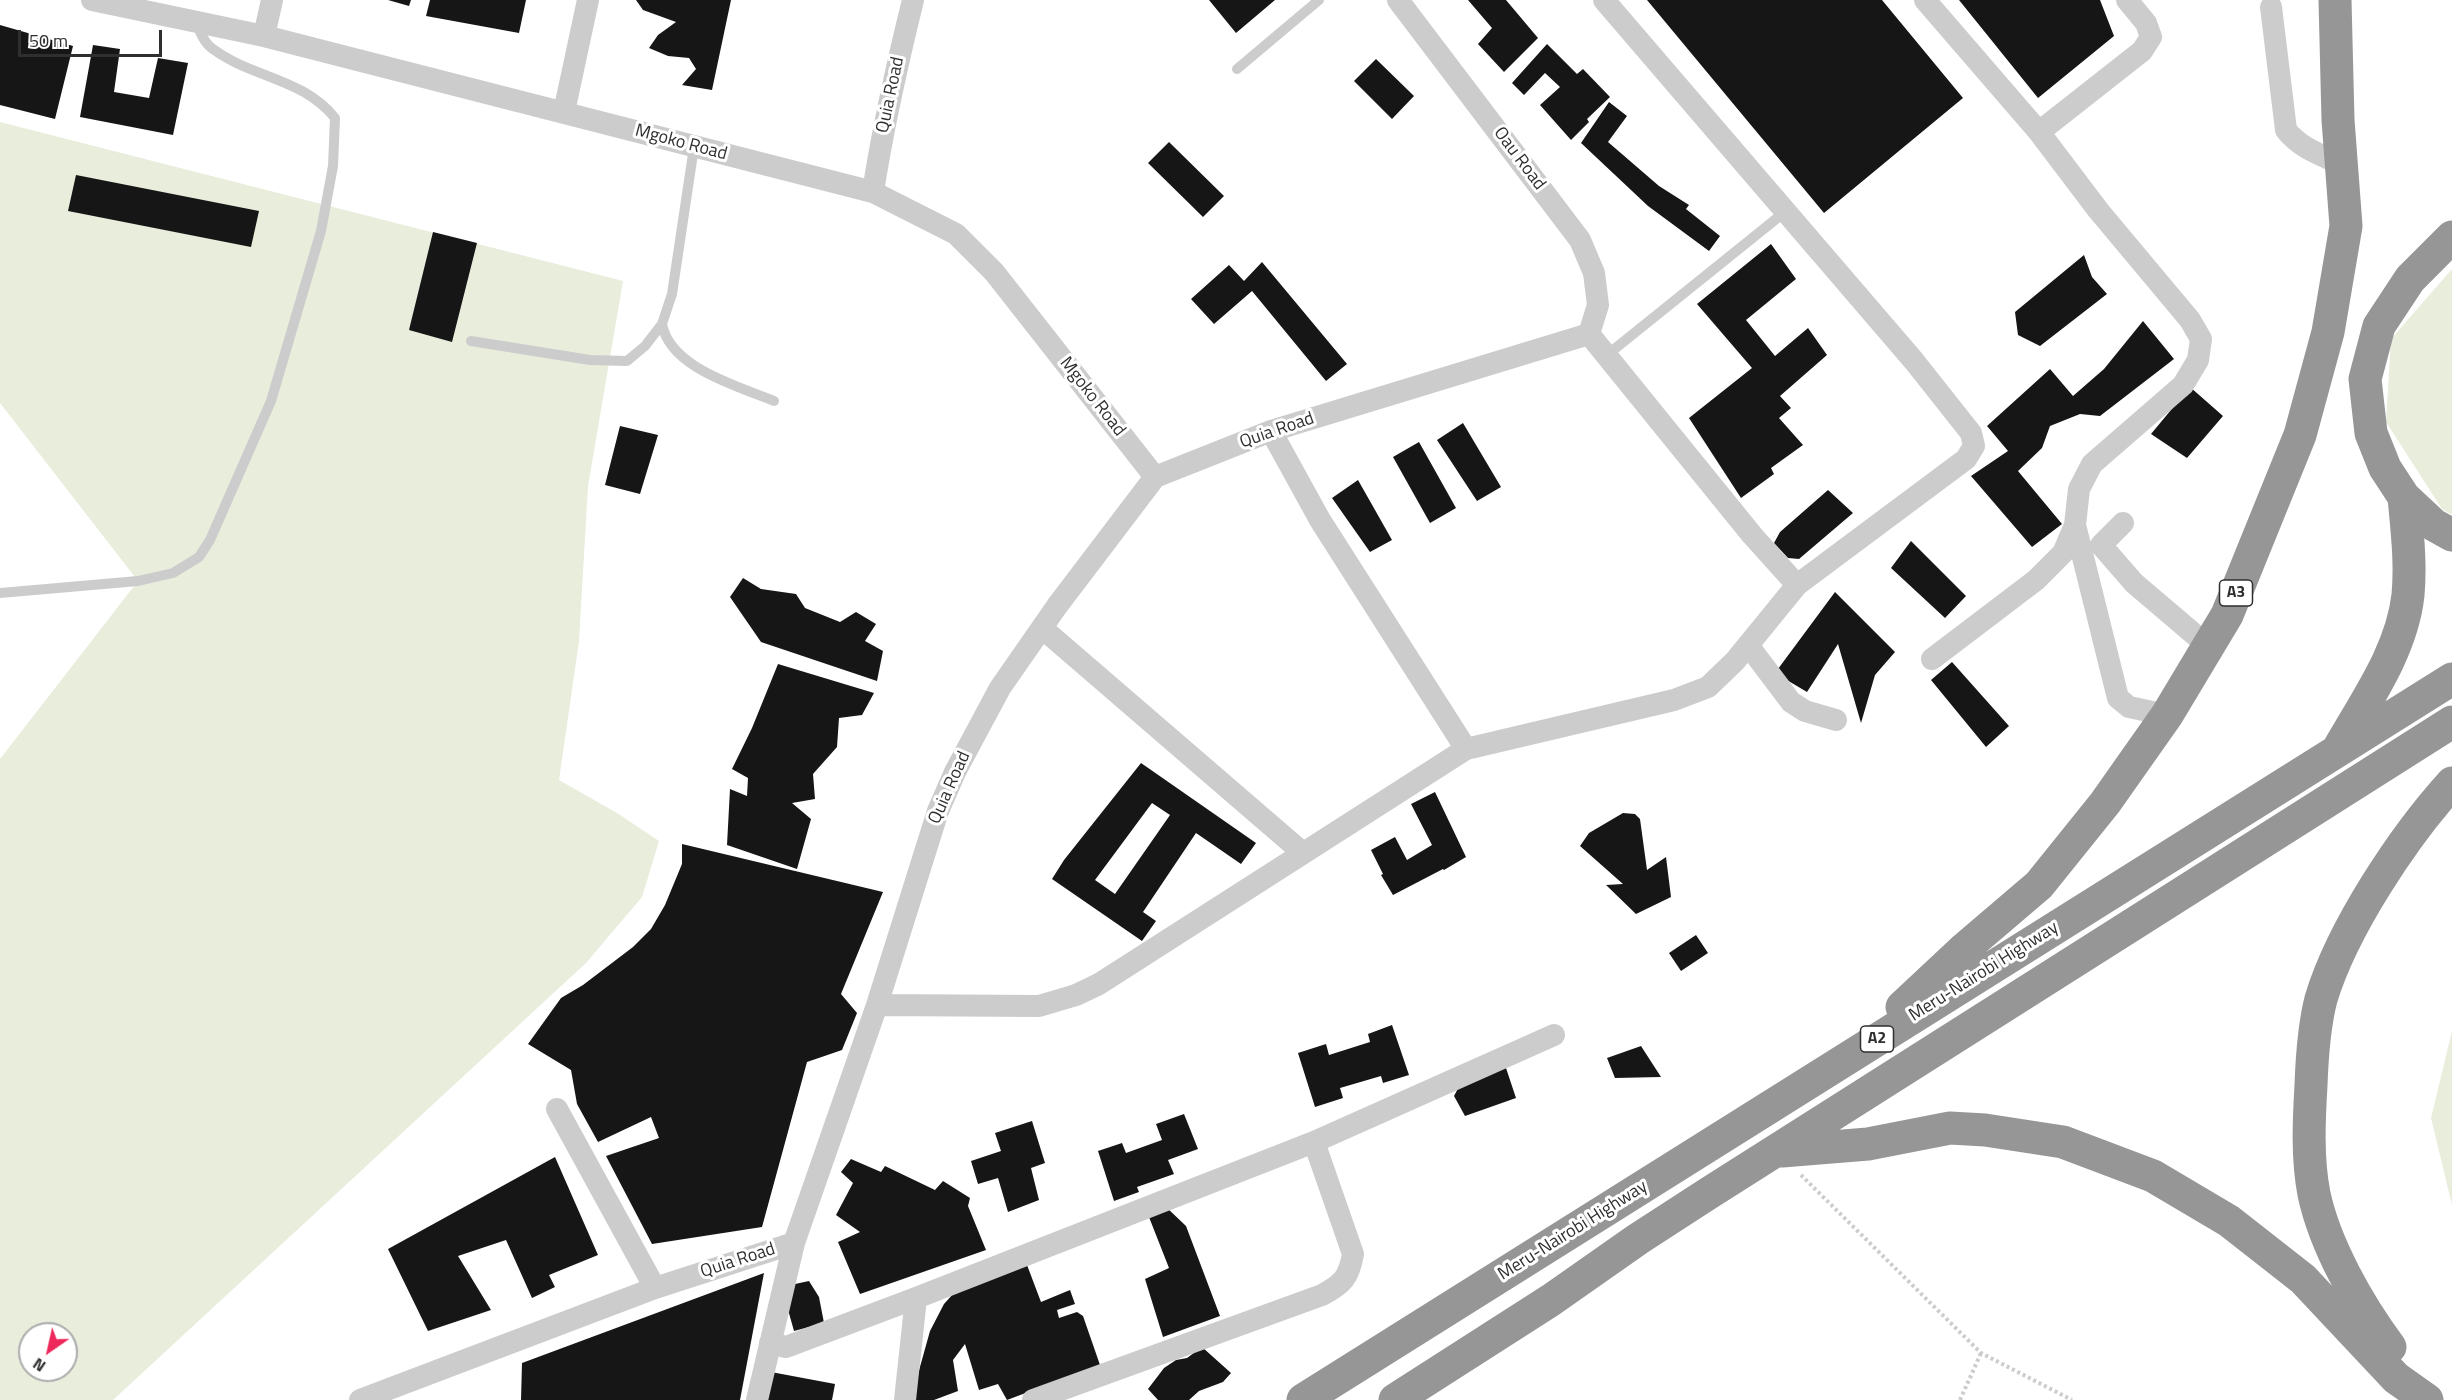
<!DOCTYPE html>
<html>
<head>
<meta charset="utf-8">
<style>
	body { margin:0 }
	#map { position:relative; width:2452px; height:1400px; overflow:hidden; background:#fff; font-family:"Titillium Web",sans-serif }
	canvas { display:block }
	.north { position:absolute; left:18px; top:1322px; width:60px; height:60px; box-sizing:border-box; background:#fff; border:2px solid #acacac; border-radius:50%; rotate:214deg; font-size:16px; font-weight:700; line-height:24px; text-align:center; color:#2f2f2f }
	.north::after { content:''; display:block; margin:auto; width:21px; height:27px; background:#ed295b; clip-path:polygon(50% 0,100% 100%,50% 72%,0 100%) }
	.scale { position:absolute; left:18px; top:30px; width:144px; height:27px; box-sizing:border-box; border:3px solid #2f2f2f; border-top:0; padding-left:8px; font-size:18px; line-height:21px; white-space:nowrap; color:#2f2f2f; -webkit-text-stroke:4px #fff; paint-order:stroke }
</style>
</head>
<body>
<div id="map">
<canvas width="2452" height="1400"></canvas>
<div class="north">N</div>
<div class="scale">50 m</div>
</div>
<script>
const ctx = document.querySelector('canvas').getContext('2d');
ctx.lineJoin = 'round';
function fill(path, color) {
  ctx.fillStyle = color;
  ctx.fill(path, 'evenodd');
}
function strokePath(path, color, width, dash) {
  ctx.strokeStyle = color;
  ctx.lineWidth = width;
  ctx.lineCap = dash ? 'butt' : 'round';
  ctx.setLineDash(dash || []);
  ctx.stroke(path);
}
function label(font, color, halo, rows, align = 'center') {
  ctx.font = font + ' "Titillium Web",sans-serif';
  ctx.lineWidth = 6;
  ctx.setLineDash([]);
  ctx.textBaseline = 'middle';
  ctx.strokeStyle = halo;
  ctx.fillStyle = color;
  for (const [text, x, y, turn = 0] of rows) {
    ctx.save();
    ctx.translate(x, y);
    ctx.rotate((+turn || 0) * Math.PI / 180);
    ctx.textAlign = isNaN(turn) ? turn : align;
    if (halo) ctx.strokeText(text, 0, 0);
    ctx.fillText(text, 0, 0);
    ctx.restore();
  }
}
fill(new Path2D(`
	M 0,122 L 623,281 L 588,486 L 579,641 L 559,780 L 617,813 L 659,841 L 642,897 L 586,963 L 113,1400 L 0,1400 L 0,759 L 138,581 L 0,403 ZM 30,1334 L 66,1334 L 66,1370 L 30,1370 Z
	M 2452,269 L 2452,515 L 2442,509 L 2386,422 L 2391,339 Z
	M 2452,1031 L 2452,1205 L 2431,1118 Z`), '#e8eddc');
fill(new Path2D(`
	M 388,0 L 411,0 L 409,6 Z
	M 430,0 L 526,0 L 519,33 L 426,16 Z
	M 636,0 L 731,0 L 712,90 L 682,85 L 696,69 L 689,58 L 668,56 L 649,48 L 658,35 L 676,22 L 643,10 Z
	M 1209,0 L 1275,0 L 1236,33 Z
	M 1468,0 L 1506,0 L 1538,38 L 1504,72 L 1478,44 L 1492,28 Z
	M 1647,0 L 1882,0 L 1963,98 L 1824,213 Z
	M 1959,0 L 2100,0 L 2114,36 L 2038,98 Z
	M 0,25 L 73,46 L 55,119 L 0,105 Z
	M 1547,44 L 1577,74 L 1583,69 L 1610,97 L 1587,119 L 1589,122 L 1571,140 L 1540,105 L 1560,87 L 1545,73 L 1524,95 L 1512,83 Z
	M 93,45 L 120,49 L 114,92 L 149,98 L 158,58 L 188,63 L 173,135 L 80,117 Z
	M 1376,59 L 1414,96 L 1392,119 L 1354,81 Z
	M 1609,102 L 1627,116 L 1608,142 L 1659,186 L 1689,205 L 1686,209 L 1720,236 L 1709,251 L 1648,206 L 1581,143 Z
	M 1169,142 L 1224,196 L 1203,217 L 1148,163 Z
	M 76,175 L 259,211 L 251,247 L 68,211 Z
	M 433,232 L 477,243 L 452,342 L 409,330 Z
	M 1771,244 L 1796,279 L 1746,320 L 1775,356 L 1808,328 L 1827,355 L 1780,396 L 1791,408 L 1779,418 L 1803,445 L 1771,468 L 1774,474 L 1741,498 L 1689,418 L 1752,368 L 1697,304 Z
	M 2084,255 L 2092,277 L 2107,294 L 2040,346 L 2018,335 L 2015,312 Z
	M 1262,262 L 1347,364 L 1326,381 L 1252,291 L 1214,324 L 1191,299 L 1229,265 L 1244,281 Z
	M 2143,321 L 2174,359 L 2100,416 L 2080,414 L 2050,426 L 2042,448 L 2018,471 L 2062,524 L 2032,547 L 1971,476 L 2008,451 L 1987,426 L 2050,369 L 2073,396 L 2104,369 Z
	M 2190,387 L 2223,416 L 2187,458 L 2151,434 Z
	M 1463,423 L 1501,487 L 1477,501 L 1437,440 Z
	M 620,426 L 658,435 L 640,494 L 605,485 Z
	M 1419,442 L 1456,508 L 1430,523 L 1393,457 Z
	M 1358,480 L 1392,540 L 1370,552 L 1332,498 Z
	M 1828,490 L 1853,513 L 1799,559 L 1788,558 L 1774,543 L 1780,532 Z
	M 1911,541 L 1966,596 L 1945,618 L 1891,568 Z
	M 743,578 L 761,589 L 796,594 L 805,608 L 840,622 L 856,612 L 876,624 L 865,641 L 883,651 L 877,681 L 761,642 L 730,597 Z
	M 1835,592 L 1895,652 L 1875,675 L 1861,723 L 1838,644 L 1807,692 L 1775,673 Z
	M 1952,662 L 2009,726 L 1986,747 L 1931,680 Z
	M 778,664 L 874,693 L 862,715 L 839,718 L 837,747 L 813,774 L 815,799 L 792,803 L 811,819 L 797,869 L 727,845 L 730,789 L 747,796 L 748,778 L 732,769 L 752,728 Z
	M 1141,763 L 1256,843 L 1241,864 L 1196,833 L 1143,912 L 1156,921 L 1142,941 L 1052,879 L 1064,860 ZM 1152,803 L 1170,815 L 1115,894 L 1095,880 Z
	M 1435,792 L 1466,857 L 1444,870 L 1443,869 L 1393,895 L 1381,875 L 1383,874 L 1371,850 L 1395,837 L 1407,860 L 1432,845 L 1411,804 Z
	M 1623,813 L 1635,814 L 1640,819 L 1647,870 L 1666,857 L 1671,897 L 1636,914 L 1606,885 L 1623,884 L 1580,846 L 1589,833 Z
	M 682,844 L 883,892 L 841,994 L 857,1013 L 842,1050 L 807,1062 L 762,1227 L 652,1244 L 606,1156 L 659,1138 L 651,1117 L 598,1142 L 577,1104 L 571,1070 L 528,1044 L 561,998 L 583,985 L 633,947 L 651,929 L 665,905 L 682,864 Z
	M 1696,935 L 1708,953 L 1681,971 L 1669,953 Z
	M 1392,1025 L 1409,1075 L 1383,1083 L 1381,1076 L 1340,1088 L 1343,1098 L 1315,1107 L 1298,1053 L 1326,1044 L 1329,1055 L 1370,1042 L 1368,1034 Z
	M 1641,1046 L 1661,1077 L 1615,1078 L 1607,1058 Z
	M 1505,1065 L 1516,1098 L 1465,1116 L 1454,1096 L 1462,1081 Z
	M 1184,1114 L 1198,1149 L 1168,1160 L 1174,1174 L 1137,1187 L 1139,1192 L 1114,1201 L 1098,1151 L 1122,1143 L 1126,1153 L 1162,1140 L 1156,1124 Z
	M 1032,1121 L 1045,1163 L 1031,1168 L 1039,1200 L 1008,1212 L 998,1178 L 978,1184 L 971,1161 L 1001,1151 L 995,1133 Z
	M 555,1157 L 598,1255 L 549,1275 L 555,1287 L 532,1298 L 506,1240 L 458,1256 L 491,1310 L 428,1331 L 388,1249 Z
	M 851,1159 L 881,1172 L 885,1166 L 935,1190 L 943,1181 L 970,1198 L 968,1206 L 986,1250 L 860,1294 L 838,1242 L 860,1232 L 836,1215 L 853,1183 L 841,1172 Z
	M 1165,1206 L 1186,1226 L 1220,1316 L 1163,1337 L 1145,1279 L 1169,1268 L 1147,1212 Z
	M 1027,1265 L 1041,1302 L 1070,1290 L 1075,1304 L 1057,1310 L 1059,1318 L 1077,1312 L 1083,1316 L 1100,1365 L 1007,1400 L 998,1384 L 979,1390 L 965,1344 L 953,1360 L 958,1391 L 934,1400 L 914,1400 L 918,1374 L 930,1331 L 944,1304 L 953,1294 Z
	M 764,1273 L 740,1400 L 521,1400 L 522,1363 Z
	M 809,1281 L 819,1297 L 824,1323 L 794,1331 L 785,1299 L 795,1284 Z
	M 1202,1347 L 1231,1373 L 1223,1382 L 1199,1391 L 1189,1400 L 1158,1400 L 1148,1389 L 1164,1368 L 1176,1360 L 1187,1358 Z
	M 771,1372 L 835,1384 L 832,1400 L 765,1400 Z`), '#161616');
strokePath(new Path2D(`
	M 1801,1175 L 1981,1353 L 2072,1400
	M 1960,1400 L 1981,1353`), '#ccc', 4, [3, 3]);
strokePath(new Path2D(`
	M 1237,69 L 1319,0
	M 662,324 C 670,368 738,386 774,401
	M 471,341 L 590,360 L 627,361 L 645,346 L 662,324 L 672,294 L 694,147
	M 1607,355 L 1786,211
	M 0,593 L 138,581 L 173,573 L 199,557 L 210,540 L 271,401 L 321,231 L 333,166 L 335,118 C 303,78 252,78 213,49 C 204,43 200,32 196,22`), '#ccc', 10);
strokePath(new Path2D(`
	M 92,0 L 264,36 L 873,192 L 956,234 L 994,272 L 1155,477
	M 1398,0 L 1580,240 L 1594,273 L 1598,305 L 1589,334
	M 1925,0 L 2039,132 L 2098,210 L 2190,320 L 2201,339 L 2198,360 L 2183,385 L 2092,464 L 2079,489 L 2075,525 L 2063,553 L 2036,580 L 1932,659
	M 2271,7 L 2286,130 C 2300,148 2321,155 2341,164
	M 264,36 L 272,0
	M 564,112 L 588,0
	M 2039,132 L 2142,51 L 2151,37 L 2146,23 L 2127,0
	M 873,192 C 883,126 897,65 913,0
	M 1589,334 L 1752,535 L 1797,585 L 1966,459 L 1974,446 L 1971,433 L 1914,361 L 1604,0
	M 2123,523 L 2101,545 L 2134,583 L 2208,646
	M 2075,525 L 2118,698 L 2129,707 L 2167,715
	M 1042,628 L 1303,853
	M 1748,645 L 1791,702 L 1805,711 L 1836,720
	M 1466,749 L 1674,700 L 1708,687 L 1735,661 L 1797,585
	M 877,1005 L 1039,1006 L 1076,995 L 1099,984 L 1466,749 L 1320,520 L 1271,431
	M 557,1109 L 655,1288 L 794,1243 L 877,1005 L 938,811 L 955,772 L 1000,688 L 1057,606 L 1155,477 L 1271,431 L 1589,334
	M 770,1343 L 786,1347 L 916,1298 L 1314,1142 L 1554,1035
	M 360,1400 L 655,1288
	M 757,1400 L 794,1243
	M 905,1400 L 916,1298
	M 1033,1400 L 1322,1295 C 1343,1284 1349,1277 1353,1254 L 1314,1142`), '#ccc', 22);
strokePath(new Path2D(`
	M 2452,237 L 2410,279 L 2379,326 L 2365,379 L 2371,433 L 2385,468 L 2404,497 L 2434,525 L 2452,535
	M 2340,746 C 2367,699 2402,650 2408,595 C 2411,562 2407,530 2404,497
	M 1902,1007 L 1964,949 L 2039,885 L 2105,803 L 2167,715 L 2227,615 L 2300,435 L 2328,332 L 2346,226 L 2338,120 L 2335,0
	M 1782,1151 L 1868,1144 L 1950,1128 L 1985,1130 L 2063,1142 L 2153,1176 L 2229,1221 L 2303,1279 L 2396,1378 L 2427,1400
	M 2390,1347 C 2359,1305 2325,1246 2314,1194 C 2307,1158 2309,1120 2311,1085 C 2312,1057 2314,1026 2321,999 C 2342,929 2403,837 2452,783
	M 1303,1400 L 2452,679
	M 1395,1400 L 1551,1300 L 1638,1239 L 1709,1193 L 2452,722`), '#969696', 33);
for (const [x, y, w] of [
	[2236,593,33],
	[1877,1039,33]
]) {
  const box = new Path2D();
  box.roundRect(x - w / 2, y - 13, w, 26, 4.5);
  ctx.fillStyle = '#fff';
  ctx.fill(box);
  strokePath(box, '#2f2f2f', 1.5);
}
label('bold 16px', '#2f2f2f', null, [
	["A3",2236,593],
	["A2",1877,1039]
]);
label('18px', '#2f2f2f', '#fff', [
	["Quia Road",891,95,-78],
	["Mgoko Road",681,143,15],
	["Oau Road",1519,159,53],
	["Mgoko Road",1092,397,52],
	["Quia Road",1277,431,-19],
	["Quia Road",950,788,-66],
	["Meru-Nairobi Highway",1984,972,-32],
	["Meru-Nairobi Highway",1573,1231,-32],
	["Quia Road",738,1261,-18]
]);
</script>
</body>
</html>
